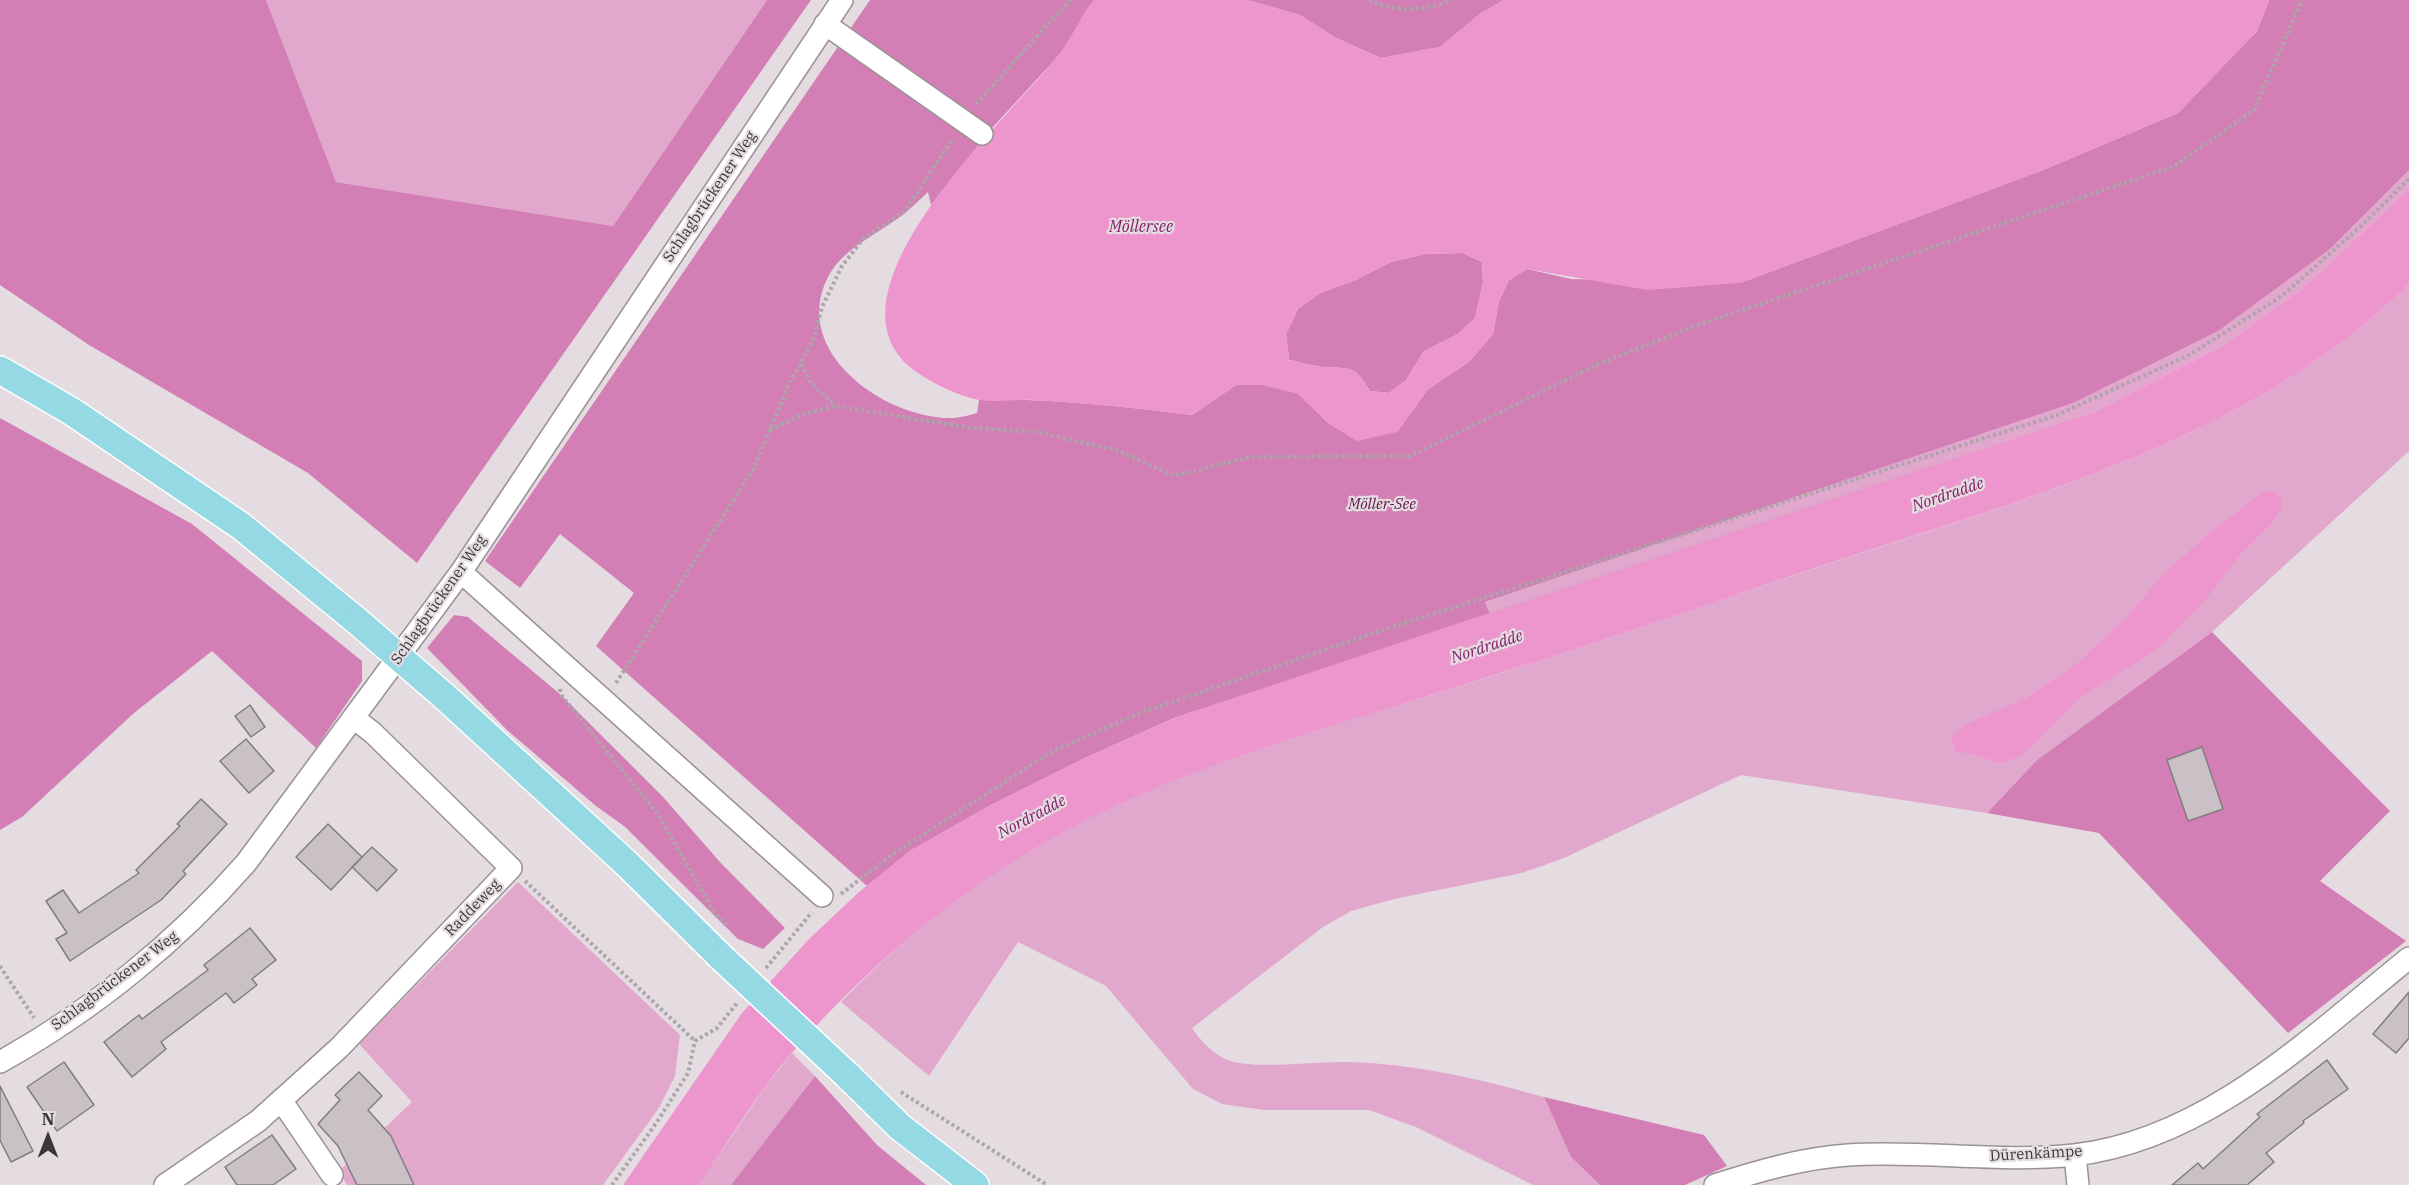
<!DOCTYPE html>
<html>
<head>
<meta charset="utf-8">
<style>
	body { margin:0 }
	#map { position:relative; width:2409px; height:1185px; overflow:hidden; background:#e4dce1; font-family:"IBM Plex Serif",serif }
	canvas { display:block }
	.north { position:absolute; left:18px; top:1107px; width:60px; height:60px; -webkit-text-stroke:4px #e4dce1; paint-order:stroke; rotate:0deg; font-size:16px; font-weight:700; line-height:24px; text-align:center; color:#3b3739 }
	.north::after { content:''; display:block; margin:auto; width:21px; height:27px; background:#3b3739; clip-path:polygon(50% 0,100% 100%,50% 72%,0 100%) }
</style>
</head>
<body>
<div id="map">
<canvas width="2409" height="1185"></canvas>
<div class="north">N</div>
</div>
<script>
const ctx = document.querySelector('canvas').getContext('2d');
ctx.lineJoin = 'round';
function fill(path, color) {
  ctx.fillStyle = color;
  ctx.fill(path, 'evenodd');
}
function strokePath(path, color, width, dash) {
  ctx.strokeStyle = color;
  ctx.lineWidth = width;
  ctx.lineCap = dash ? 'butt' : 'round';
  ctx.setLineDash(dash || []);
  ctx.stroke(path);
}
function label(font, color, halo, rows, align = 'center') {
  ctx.font = font + ' "IBM Plex Serif",serif';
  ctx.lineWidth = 4.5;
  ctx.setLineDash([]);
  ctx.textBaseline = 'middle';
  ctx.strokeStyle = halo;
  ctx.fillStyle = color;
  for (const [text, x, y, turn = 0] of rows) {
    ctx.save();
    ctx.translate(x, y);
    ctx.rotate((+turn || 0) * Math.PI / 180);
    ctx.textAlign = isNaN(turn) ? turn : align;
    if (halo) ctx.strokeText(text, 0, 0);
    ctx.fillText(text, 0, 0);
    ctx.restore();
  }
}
fill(new Path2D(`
	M 266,0 L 767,0 L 613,226 L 336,182 Z
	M 2409,170 L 2409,189 L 2302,289 L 2221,347 L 2096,411 L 1490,614 L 1485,602 L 2073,403 L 2330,249 Z
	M 2409,284 L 2409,451 L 2212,632 L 2037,760 L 1987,813 L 1741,775 L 1564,858 L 1522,873 L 1394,899 L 1351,911 L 1323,927 L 1192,1028 C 1204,1045 1217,1059 1239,1063 C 1272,1068 1315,1061 1349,1062 C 1416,1064 1480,1079 1544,1097 L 1571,1157 L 1600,1185 L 1533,1185 L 1416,1127 L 1369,1110 L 1264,1110 L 1222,1104 L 1193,1089 L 1106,986 L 1018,942 L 929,1076 L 841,1002 C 920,920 1014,852 1118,804 C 1239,748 1371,715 1499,674 C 1640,628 1781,579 1923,533 C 2096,477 2277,415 2409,284 Z
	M 518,882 L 680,1035 L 675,1076 L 659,1108 L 603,1185 L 347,1185 L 339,1171 L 412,1102 L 359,1044 Z
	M 792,1053 L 815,1076 L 731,1185 L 699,1185 L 765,1087 Z`), '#e2a7cc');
fill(new Path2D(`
	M 0,0 L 266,0 L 336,182 L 613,226 L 767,0 L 811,0 L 417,563 L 308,473 L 89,345 L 0,285 Z
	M 870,0 L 1094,0 L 1061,53 L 993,127 L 931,205 L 928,192 C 918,201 908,212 897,219 C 872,237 843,249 828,277 C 789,352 887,421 955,418 C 962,417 970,415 977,413 L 979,400 C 1051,398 1121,406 1192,415 L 1236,385 L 1264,385 L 1298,393 L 1329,424 L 1397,432 L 1428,389 L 1469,362 L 1493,334 L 1499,301 L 1509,280 L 1527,269 L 1571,279 L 1740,283 L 2043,170 L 2178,113 L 2257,31 L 2269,0 L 2409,0 L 2409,170 L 2330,249 L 2218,331 L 2073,403 L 1485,602 L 1490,614 L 1174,718 L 1085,758 L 989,806 L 910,851 L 867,886 L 596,646 L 634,593 L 560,534 L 520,588 L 485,561 Z
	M 1247,0 L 1504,0 L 1481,13 L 1440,47 L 1381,58 L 1336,38 L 1300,15 Z
	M 1463,253 L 1482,262 L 1483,283 L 1475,318 L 1458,334 L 1424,351 L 1406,380 L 1389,393 L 1370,391 C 1354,364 1351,369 1323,367 C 1312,366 1300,362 1289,360 L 1286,334 L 1298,309 L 1320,293 L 1356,280 L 1391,262 L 1426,254 Z
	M 0,418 L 192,524 L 362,661 L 362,681 L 316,748 L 212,651 L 134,713 L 22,817 L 0,830 Z
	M 454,615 L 468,617 L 561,695 L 664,798 L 719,861 L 785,928 L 763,949 L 738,939 L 624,826 L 596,806 L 507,730 L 427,648 Z
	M 2212,632 L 2390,811 L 2320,881 L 2406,941 L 2288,1033 L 2099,833 L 1987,813 L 2037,760 Z
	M 815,1076 L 877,1145 L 926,1185 L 731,1185 Z
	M 1544,1097 L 1704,1135 L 1727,1166 L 1685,1185 L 1600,1185 L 1571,1157 Z`), '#d37eb5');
fill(new Path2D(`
	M 1094,0 L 1247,0 L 1300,15 L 1336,38 L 1381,58 L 1440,47 L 1481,13 L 1504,0 L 2269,0 L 2257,31 L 2178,113 L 2043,170 L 1740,283 L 1647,290 L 1527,269 L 1509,280 L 1499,301 L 1493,334 L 1469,362 L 1428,389 L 1397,432 L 1357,441 L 1329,424 L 1298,394 L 1264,385 L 1236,385 L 1192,415 C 1139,408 1087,403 1034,400 C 1017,399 997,403 980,400 C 963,398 932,383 918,373 C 807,297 1013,115 1060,53 C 1073,37 1080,15 1094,0 ZM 1463,253 L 1482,262 L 1483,283 L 1475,318 L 1458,334 L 1424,351 L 1406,380 L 1389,393 L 1370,391 C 1354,364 1351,369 1323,367 C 1312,366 1300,362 1289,360 L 1286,334 L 1298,309 L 1320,293 L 1356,280 L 1391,262 L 1426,254 Z
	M 2409,189 L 2409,284 C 2276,416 2093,478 1919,534 C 1771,582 1624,634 1476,681 C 1356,719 1234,752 1119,804 C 994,861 880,951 790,1055 C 756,1095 729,1141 699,1185 L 623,1185 L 742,1013 L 808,940 L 860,891 L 910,851 L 989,806 L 1085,758 L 1174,718 L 2096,411 L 2221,347 L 2302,289 Z
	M 2263,492 L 2275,493 L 2282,499 L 2281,509 L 2272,523 L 2239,556 L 2206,599 L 2160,647 L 2080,698 L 2022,756 L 1999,763 L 1973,754 L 1956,752 L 1951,737 L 1965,725 L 2028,697 L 2079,662 L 2128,616 L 2163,574 L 2211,532 Z`), '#ed96ce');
const building = new Path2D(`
	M 250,705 L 265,727 L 251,737 L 235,716 Z
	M 246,739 L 274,771 L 249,793 L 220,761 Z
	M 2202,747 L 2223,809 L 2188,821 L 2167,760 Z
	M 201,799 L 227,824 L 183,871 L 186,874 L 161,900 L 70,961 L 56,939 L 67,933 L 46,901 L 63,890 L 79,913 L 139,873 L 136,870 L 180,826 L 177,824 Z
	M 328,824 L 362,857 L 331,890 L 296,857 Z
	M 372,847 L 397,870 L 377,891 L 352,867 Z
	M 250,928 L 276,960 L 252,979 L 257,985 L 234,1003 L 226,993 L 161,1042 L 166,1049 L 132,1077 L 104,1042 L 139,1015 L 142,1019 L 208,970 L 204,965 Z
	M 2409,992 L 2409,1038 L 2396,1053 L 2373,1034 Z
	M 2327,1060 L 2348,1089 L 2303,1121 L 2304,1123 L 2266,1153 L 2274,1162 L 2247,1185 L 2172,1185 L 2198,1163 L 2203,1169 L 2260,1117 L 2257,1114 Z
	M 64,1062 L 94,1105 L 57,1131 L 27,1087 Z
	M 359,1072 L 382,1096 L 368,1110 L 391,1136 L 414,1185 L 357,1185 L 338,1146 L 318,1124 L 340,1100 L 335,1095 Z
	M 0,1086 L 33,1151 L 11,1162 L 0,1140 Z
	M 272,1135 L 296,1169 L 273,1185 L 237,1185 L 225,1167 Z`);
fill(building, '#c9c1c6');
strokePath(building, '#837c80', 1.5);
const minor = new Path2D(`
	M 825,24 L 982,134
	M 461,572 L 822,896
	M 0,1062 C 92,1011 177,942 246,863 L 461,572 L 842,0
	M 281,1100 L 332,1175
	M 2075,1155 L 2078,1185
	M 165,1185 L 258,1121 L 339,1048 L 511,868 L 373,733 L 354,718
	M 1715,1185 C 1758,1171 1803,1158 1848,1155 C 1923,1150 1999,1163 2074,1155 C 2206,1140 2311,1037 2409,958`);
const major = new Path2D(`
	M 0,370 L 71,411 L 241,526 L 357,621
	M 444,696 L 626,863 L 722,958
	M 847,1075 L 900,1127 L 975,1185`);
strokePath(minor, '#9a9296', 24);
strokePath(major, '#fff', 30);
strokePath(new Path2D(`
	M 1369,0 C 1398,13 1423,11 1452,0
	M 976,104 L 1070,0
	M 801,364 L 811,383 L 836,406
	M 770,430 L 803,414 L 836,406 L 972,428 L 1038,432 L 1119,451 L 1174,476 L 1251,457 L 1410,456 L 1599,364 L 1695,326 L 2173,167 L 2254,110 L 2302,0
	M 616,683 L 754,468 L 789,384 L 813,340 L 822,307 L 842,266 L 863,239 L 905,211 L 953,138
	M 560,689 L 561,695 L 660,817 L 714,912 L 726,925
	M 525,881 L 695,1041
	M 841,894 L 890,856 L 1053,751 L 1140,713 L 1380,631 L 2057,415 L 2189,355 L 2282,296 L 2361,226 L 2409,179
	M 0,966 L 34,1018
	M 766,968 L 812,912
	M 901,1092 L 1047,1185
	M 612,1185 L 657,1122 L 688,1073 L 695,1041 L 717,1028 L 738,1002`), '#aca6aa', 4, [3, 3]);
strokePath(minor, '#fff', 21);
strokePath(major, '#94d9e3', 27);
const majorBridge = new Path2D(`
	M 357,621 L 444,696
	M 722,958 L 847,1075`);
strokePath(majorBridge, '#fff', 30, []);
strokePath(majorBridge, '#94d9e3', 27);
label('15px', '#3b3739', '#e4dce1', [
	["Schlagbrückener Weg",710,197,-56],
	["Schlagbrückener Weg",439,600,-55],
	["Raddeweg",473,908,-46],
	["Schlagbrückener Weg",115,981,-37],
	["Dürenkämpe",2036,1154,-3]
]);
label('italic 15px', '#60154b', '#e4dce1', [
	["Möller-See",1382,505]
]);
label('italic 16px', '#831f67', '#e4dce1', [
	["Möllersee",1141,227],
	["Nordradde",1948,495,-19],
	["Nordradde",1487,647,-18],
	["Nordradde",1032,817,-28]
]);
</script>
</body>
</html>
